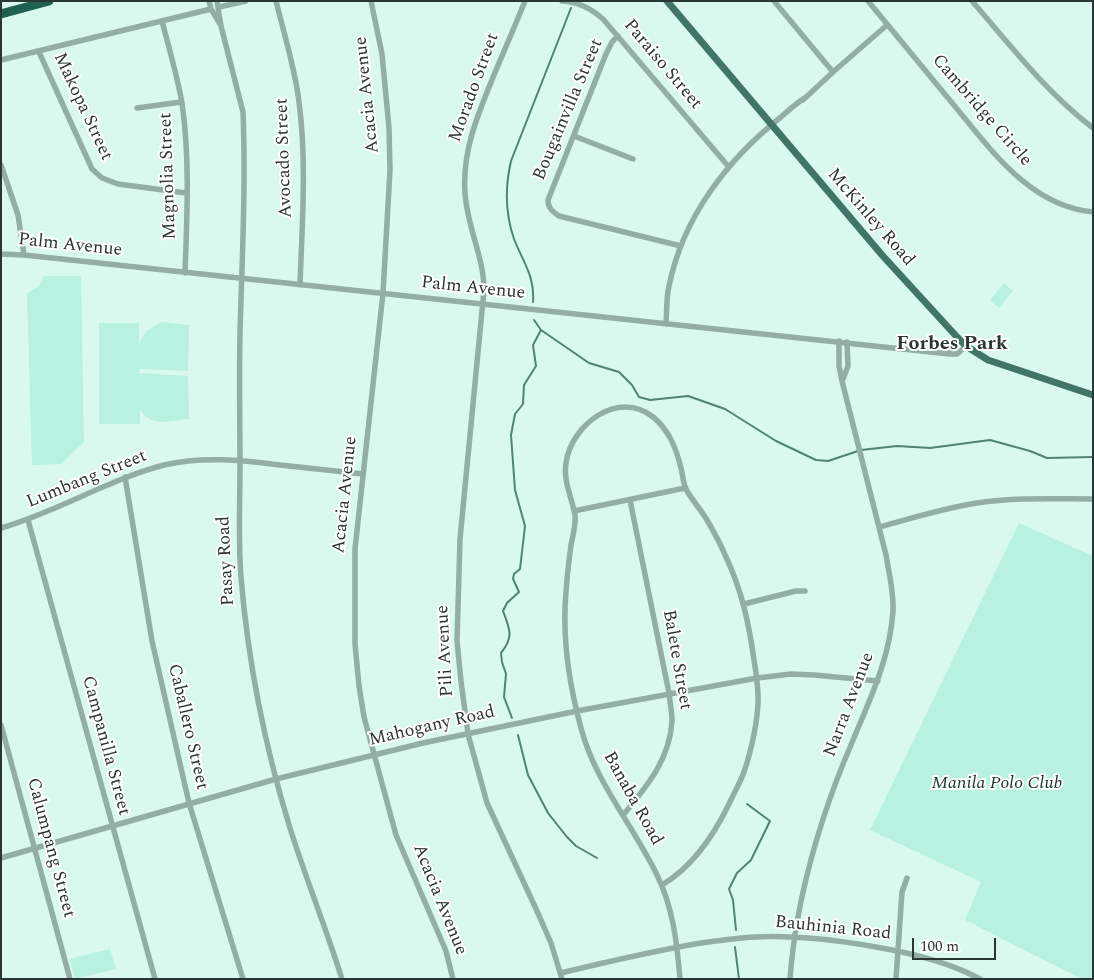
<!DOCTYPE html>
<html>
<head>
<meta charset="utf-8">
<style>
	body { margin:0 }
	#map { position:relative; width:1094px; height:980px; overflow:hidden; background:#d9f9ef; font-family:Spectral,serif }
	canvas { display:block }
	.frame { position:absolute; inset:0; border:2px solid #2a3633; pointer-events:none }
	.scale { position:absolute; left:912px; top:938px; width:84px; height:22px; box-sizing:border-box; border:2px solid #2a3633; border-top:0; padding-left:6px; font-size:15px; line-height:18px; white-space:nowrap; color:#2a3633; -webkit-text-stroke:4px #fff; paint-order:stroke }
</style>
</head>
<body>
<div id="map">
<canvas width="1094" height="980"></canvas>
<div class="frame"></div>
<div class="scale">100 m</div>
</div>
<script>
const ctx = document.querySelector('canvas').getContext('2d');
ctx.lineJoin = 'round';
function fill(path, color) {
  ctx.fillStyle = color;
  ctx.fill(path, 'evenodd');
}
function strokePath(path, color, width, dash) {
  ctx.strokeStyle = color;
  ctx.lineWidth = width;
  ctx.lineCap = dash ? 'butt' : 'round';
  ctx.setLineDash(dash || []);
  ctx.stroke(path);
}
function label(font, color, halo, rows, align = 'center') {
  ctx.font = font + ' Spectral,serif';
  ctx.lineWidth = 4;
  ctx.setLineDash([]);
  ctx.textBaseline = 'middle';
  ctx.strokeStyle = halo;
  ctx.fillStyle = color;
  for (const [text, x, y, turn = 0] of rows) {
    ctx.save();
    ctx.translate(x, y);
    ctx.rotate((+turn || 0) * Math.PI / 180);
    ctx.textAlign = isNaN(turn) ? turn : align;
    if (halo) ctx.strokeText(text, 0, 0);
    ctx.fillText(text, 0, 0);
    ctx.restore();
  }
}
fill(new Path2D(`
	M 44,276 L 81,276 L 84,442 L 61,464 L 32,465 L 27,293 L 38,287 Z
	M 1004,283 L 1013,291 L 999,308 L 990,300 Z
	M 162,322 L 189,325 L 188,371 L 140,369 L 139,373 L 188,376 L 189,419 C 171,421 150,428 140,409 L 140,424 L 99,424 L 99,323 L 139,323 L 139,343 L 146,331 Z
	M 1019,523 L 1093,556 L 1093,979 L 1082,979 L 965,920 L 981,882 L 870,830 Z
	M 110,949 L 116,969 L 75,979 L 70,959 Z`), '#b8f1e0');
strokePath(new Path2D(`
	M 533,302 C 535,276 523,262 514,239 C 505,213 505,187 511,161 L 571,8
	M 534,320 L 541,330 L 589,363 L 619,372 L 632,385 L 639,397 L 650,400 L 688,396 L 725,409 L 776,441 L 816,460 L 828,461 L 858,451
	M 861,450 L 897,446 L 930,448 L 990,440 L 1030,451 L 1047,458 L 1093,457
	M 512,718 L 504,697 L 506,674 L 502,662 L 501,653 C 514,637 510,629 503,611 L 507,603 L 519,592 L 513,579 L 514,574 L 520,569 L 525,526 L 515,490 L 511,435 L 515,414 L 523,404 L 524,385 L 536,366 L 533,345 L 541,330
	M 518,735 L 528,775 L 548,813 L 567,837 L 576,846 L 597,858
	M 736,930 L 733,900 L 729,889 L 737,873 L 751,860 L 770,821 L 747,804
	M 735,947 L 739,979`), '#518275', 2);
strokePath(new Path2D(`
	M 209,1 L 211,9 L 220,24
	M 217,1 L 221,26 L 243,112 C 246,186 242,259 240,333 C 239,377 240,422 240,466 C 240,503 238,540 241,577 C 248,662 265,747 290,828 C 306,879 326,928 342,979
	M 276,1 C 284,34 295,68 299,102 C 307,162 302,225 300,285
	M 371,1 L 382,54 L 389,128 L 390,170 L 383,293 L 355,549 L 355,644 L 359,686 L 364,717 L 396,835 L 446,951 L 453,979
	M 525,1 C 515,26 504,51 494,75 C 478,114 462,151 465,193 C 467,227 484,257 484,290 L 460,539 L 457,641 L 461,681 L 468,734 L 487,803 L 537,911 L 551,943 L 562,979
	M 562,1 C 579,2 591,8 603,19 L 728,166
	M 774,1 L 833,72
	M 868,1 C 894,33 921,65 948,98 C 987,144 1027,206 1093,212
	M 972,1 C 1010,45 1046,92 1093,128
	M 219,7 L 246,1
	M 162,21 C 169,48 177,75 182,103 C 190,157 187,218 185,273
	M 618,36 L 612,42 L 606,54 L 548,200 C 548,208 552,211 559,216 L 681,246
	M 39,52 L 92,169 L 102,178 L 118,184 L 186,193
	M 1,60 L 211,9
	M 803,100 L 833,72 L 887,25
	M 137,108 L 181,102
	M 574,136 L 633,159
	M 1,165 L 18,215 L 24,255
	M 1,254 L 24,255 L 949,354 L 957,354 L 966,346
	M 666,324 C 667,311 666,298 669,286 C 683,217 727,160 781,117 C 789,110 796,103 805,98
	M 944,351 L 952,348 L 956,345 L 957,337
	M 843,379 L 848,366 L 847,342
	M 125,477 L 152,641 L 189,803 L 243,979
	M 574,511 L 685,488
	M 28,520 L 155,979
	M 880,527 C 912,518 944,508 977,503 C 1015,497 1054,499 1093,499
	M 1,528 C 57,512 107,480 164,465 C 202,456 242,460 280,465 C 308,468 336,471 363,474
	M 744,604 L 796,591 L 805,591
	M 1,725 L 70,979
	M 624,814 C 647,786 670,759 672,721 C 672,712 670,702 669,693 L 630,500
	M 1,858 L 276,779 L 423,743 L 577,711 L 757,678 L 791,674 L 814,675 L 878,681
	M 662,885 C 692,867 714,835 729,804 C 734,793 740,783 744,772 C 751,752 759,716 758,696 C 758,684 756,672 754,660 C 749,624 742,591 726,557 C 721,545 714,532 707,520 C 701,510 693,501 687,491 C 683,484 683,476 681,468 C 676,448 669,430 653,417 C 618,389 571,425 566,463 C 563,481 572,498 575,515 C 576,525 573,535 571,545 C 569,560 567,576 566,592 C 562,637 569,684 581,728 C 595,782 633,825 657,875 C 673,907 677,943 680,979
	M 561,973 C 606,962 650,952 695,944 C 715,941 735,938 755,937 C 795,935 836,940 876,947 C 911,953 949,962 980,979
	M 790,979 C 794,923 807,868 824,816 C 832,792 841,768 851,745 C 869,701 890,659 893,611 C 894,592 889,574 886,555 L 842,381 L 839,366 L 839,341
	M 896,979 L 902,892 L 907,878`), '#92aea5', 5.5);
strokePath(new Path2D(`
	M 667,1 L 882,255 L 957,337 L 966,346 L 988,360 L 1093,395`), '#417568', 7);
strokePath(new Path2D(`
	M 1,14 L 49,1`), '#1e6152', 9);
label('18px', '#2a3633', '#fff', [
	["Paraiso Street",662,65,50],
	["Morado Street",475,88,-70],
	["Acacia Avenue",368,95,-96],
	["Makopa Street",82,107,65],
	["Bougainvilla Street",569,110,-67],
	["Cambridge Circle",981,111,49],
	["Avocado Street",285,158,-92],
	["Magnolia Street",169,176,-92],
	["McKinley Road",870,218,49],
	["Palm Avenue",70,246,6],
	["Palm Avenue",473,289,6],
	["Lumbang Street",87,480,-22],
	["Acacia Avenue",346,495,-84],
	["Pasay Road",227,561,-93],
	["Pili Avenue",446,651,-93],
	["Balete Street",676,660,80],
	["Narra Avenue",850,705,-69],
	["Caballero Street",187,727,77],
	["Mahogany Road",432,727,-13],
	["Campanilla Street",105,746,75],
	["Banaba Road",632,799,61],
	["Calumpang Street",50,848,75],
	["Acacia Avenue",439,900,68],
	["Bauhinia Road",833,929,6]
]);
label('italic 18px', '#17372f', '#fff', [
	["Manila Polo Club",997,784]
]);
label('bold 20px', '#2a3633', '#fff', [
	["Forbes Park",952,345]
]);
</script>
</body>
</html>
